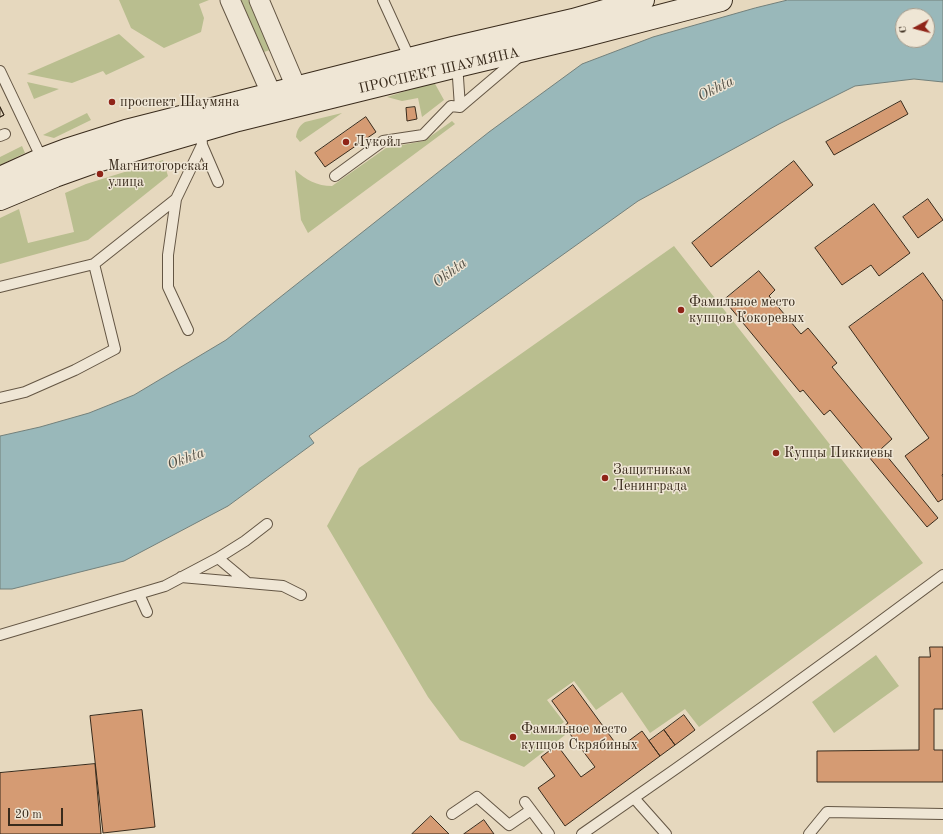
<!DOCTYPE html>
<html>
<head>
<meta charset="utf-8">
<style>
	body { margin:0 }
	#map { position:relative; width:943px; height:834px; overflow:hidden; background:#e6d8be; font-family:"Old Standard TT",serif }
	canvas { display:block }
	.north { position:absolute; left:895px; top:8px; width:40px; height:40px; box-sizing:border-box; background:#efe6d5; border:1px solid #a69b8b; border-radius:50%; rotate:263deg; font-size:11px; font-weight:700; line-height:16px; text-align:center; color:#392b1c }
	.north::after { content:''; display:block; margin:auto; width:14px; height:18px; background:#8f2418; clip-path:polygon(50% 0,100% 100%,50% 72%,0 100%) }
	.scale { position:absolute; left:8px; top:808px; width:55px; height:18px; box-sizing:border-box; border:2px solid #392b1c; border-top:0; padding-left:5px; font-size:12px; line-height:14px; white-space:nowrap; color:#392b1c; -webkit-text-stroke:3px #efe6d5; paint-order:stroke }
</style>
</head>
<body>
<div id="map">
<canvas width="943" height="834"></canvas>
<div class="north">С</div>
<div class="scale">20 m</div>
</div>
<script>
const ctx = document.querySelector('canvas').getContext('2d');
ctx.lineJoin = 'round';
function fill(path, color) {
  ctx.fillStyle = color;
  ctx.fill(path, 'evenodd');
}
function strokePath(path, color, width, dash) {
  ctx.strokeStyle = color;
  ctx.lineWidth = width;
  ctx.lineCap = dash ? 'butt' : 'round';
  ctx.setLineDash(dash || []);
  ctx.stroke(path);
}
function label(font, color, halo, rows, align = 'center') {
  ctx.font = font + ' "Old Standard TT",serif';
  ctx.lineWidth = 3;
  ctx.setLineDash([]);
  ctx.textBaseline = 'middle';
  ctx.strokeStyle = halo;
  ctx.fillStyle = color;
  for (const [text, x, y, turn = 0] of rows) {
    ctx.save();
    ctx.translate(x, y);
    ctx.rotate((+turn || 0) * Math.PI / 180);
    ctx.textAlign = isNaN(turn) ? turn : align;
    if (halo) ctx.strokeText(text, 0, 0);
    ctx.fillText(text, 0, 0);
    ctx.restore();
  }
}
fill(new Path2D(`
	M 119,0 L 209,0 L 199,4 L 204,18 L 201,32 L 164,48 L 131,28 Z
	M 241,0 L 248,0 L 270,50 L 264,52 Z
	M 119,34 L 145,57 L 106,75 L 103,71 L 72,83 L 27,74 Z
	M 27,82 L 59,89 L 34,99 Z
	M 434,82 L 444,100 L 422,117 L 418,98 L 402,101 L 387,97 Z
	M 87,113 L 91,120 L 54,138 L 43,135 Z
	M 342,113 L 300,142 L 296,137 C 297,130 299,126 305,122 Z
	M 452,121 L 455,124 L 308,233 L 301,220 L 295,170 C 306,180 317,186 332,186 L 386,148 L 424,141 Z
	M 22,146 L 25,153 L 0,165 L 0,157 Z
	M 163,160 L 168,176 L 88,240 L 0,264 L 0,218 L 19,209 L 28,243 L 74,232 L 65,193 L 86,184 Z
	M 674,246 L 923,563 L 699,727 L 685,709 L 650,733 L 622,692 L 596,710 L 574,681 L 547,700 L 564,722 L 559,726 L 565,735 L 524,767 L 460,740 L 428,697 L 327,526 L 359,468 Z
	M 876,655 L 899,686 L 834,733 L 812,702 Z`), '#b9be8f');
const water = new Path2D(`
	M 788,0 L 943,0 L 943,82 L 914,79 L 855,86 L 779,124 L 638,201 L 309,436 L 314,443 L 228,506 L 124,561 L 12,589 L 0,589 L 0,436 L 40,427 L 89,413 L 134,395 L 226,340 L 489,132 L 582,64 L 653,37 L 755,8 ZM 903,16 L 927,16 L 927,40 L 903,40 Z`);
fill(water, '#99b8ba');
strokePath(water, '#73807b', 1);
const building = new Path2D(`
	M 901,101 L 908,114 L 834,155 L 826,142 Z
	M 0,107 L 4,115 L 0,117 Z
	M 0,107 L 4,115 L 0,117 Z
	M 415,107 L 417,119 L 407,121 L 406,108 Z
	M 366,117 L 376,132 L 325,167 L 315,153 Z
	M 794,161 L 813,185 L 711,267 L 692,243 Z
	M 928,199 L 943,220 L 918,238 L 903,217 Z
	M 874,204 L 910,253 L 879,276 L 871,265 L 842,285 L 815,248 Z
	M 759,271 L 775,290 L 769,296 L 801,334 L 808,328 L 837,363 L 832,367 L 892,439 L 881,449 L 938,518 L 927,527 L 830,410 L 824,415 L 803,390 L 800,392 L 724,300 Z
	M 923,273 L 943,301 L 943,474 L 942,475 L 943,477 L 943,499 L 938,502 L 905,456 L 929,438 L 849,327 Z
	M 930,647 L 943,647 L 943,709 L 934,709 L 934,750 L 943,750 L 943,782 L 817,782 L 817,751 L 919,750 L 919,657 L 930,657 Z
	M 573,685 L 619,748 L 642,731 L 660,756 L 565,826 L 538,788 L 555,776 L 541,757 L 557,745 L 581,777 L 595,767 L 564,726 L 568,723 L 552,701 Z
	M 142,710 L 155,827 L 103,833 L 90,716 Z
	M 684,715 L 695,730 L 675,745 L 664,730 Z
	M 664,730 L 675,745 L 660,756 L 649,741 Z
	M 95,764 L 101,834 L 0,834 L 0,773 Z
	M 431,816 L 449,834 L 412,834 Z
	M 484,820 L 494,834 L 464,834 Z`);
fill(building, '#d59b73');
strokePath(building, '#392b1c', 1);
const lane = new Path2D(`
	M 383,0 L 410,59
	M 457,63 L 460,107
	M 0,71 L 42,159
	M 0,136 L 5,134
	M 202,145 L 218,182
	M 335,176 L 383,141 L 423,135 L 451,106 L 460,107 L 520,56
	M 176,199 L 168,255 L 168,287 L 188,330
	M 0,287 L 94,264 L 176,199 L 202,145 L 201,129
	M 0,398 L 25,392 L 75,370 L 115,349 L 94,264
	M 218,558 L 248,583
	M 181,577 L 283,586 L 301,595
	M 139,594 L 147,612
	M 0,635 L 165,586 L 218,558 L 245,541 L 267,524
	M 634,798 L 666,834
	M 525,802 L 549,834
	M 452,814 L 477,797 L 509,825 L 531,810
	M 582,834 C 704,750 824,664 943,575
	M 809,834 L 827,812 L 943,814`);
const street = new Path2D(`
	M 230,0 L 271,93 L 288,108 L 296,87 L 259,0`);
const secondary = new Path2D(`
	M 0,178 L 42,159 L 66,150 L 126,131 L 453,48 L 573,20 L 643,0
	M 0,199 L 55,176 L 97,161 L 238,120 L 457,66 L 579,37 L 721,0`);
strokePath(lane, '#645644', 12);
strokePath(street, '#645644', 21);
strokePath(secondary, '#392b1c', 24);
strokePath(lane, '#efe6d5', 10);
strokePath(street, '#efe6d5', 19);
strokePath(secondary, '#efe6d5', 22);
for (const [x, y, r, color] of [
	[112,102,4,"#8f2418"],
	[346,142,4,"#8f2418"],
	[100,174,4,"#8f2418"],
	[681,310,4,"#8f2418"],
	[776,453,4,"#8f2418"],
	[605,478,4,"#8f2418"],
	[513,737,4,"#8f2418"]
]) {
  const dot = new Path2D();
  dot.arc(x, y, r, 0, 2 * Math.PI);
  ctx.fillStyle = color;
  ctx.fill(dot);
  strokePath(dot, '#efe6d5', 1.5);
}
label('14px', '#392b1c', '#efe6d5', [
	["ПРОСПЕКТ ШАУМЯНА",439,71,-13]
]);
label('14px', '#392b1c', '#efe6d5', [
	["проспект Шаумяна",120,102],
	["Лукойл",354,142],
	["Магнитогорская",108,166],
	["улица",108,182],
	["Фамильное место",689,302],
	["купцов Кокоревых",689,318],
	["Купцы Пиккиевы",784,453],
	["Защитникам",613,470],
	["Ленинграда",613,486],
	["Фамильное место",521,729],
	["купцов Скрябиных",521,745]
], 'left');
label('italic 15px', '#514e44', '#efe6d5', [
	["Okhta",716,89,-26],
	["Okhta",450,273,-37],
	["Okhta",186,459,-20]
]);
</script>
</body>
</html>
